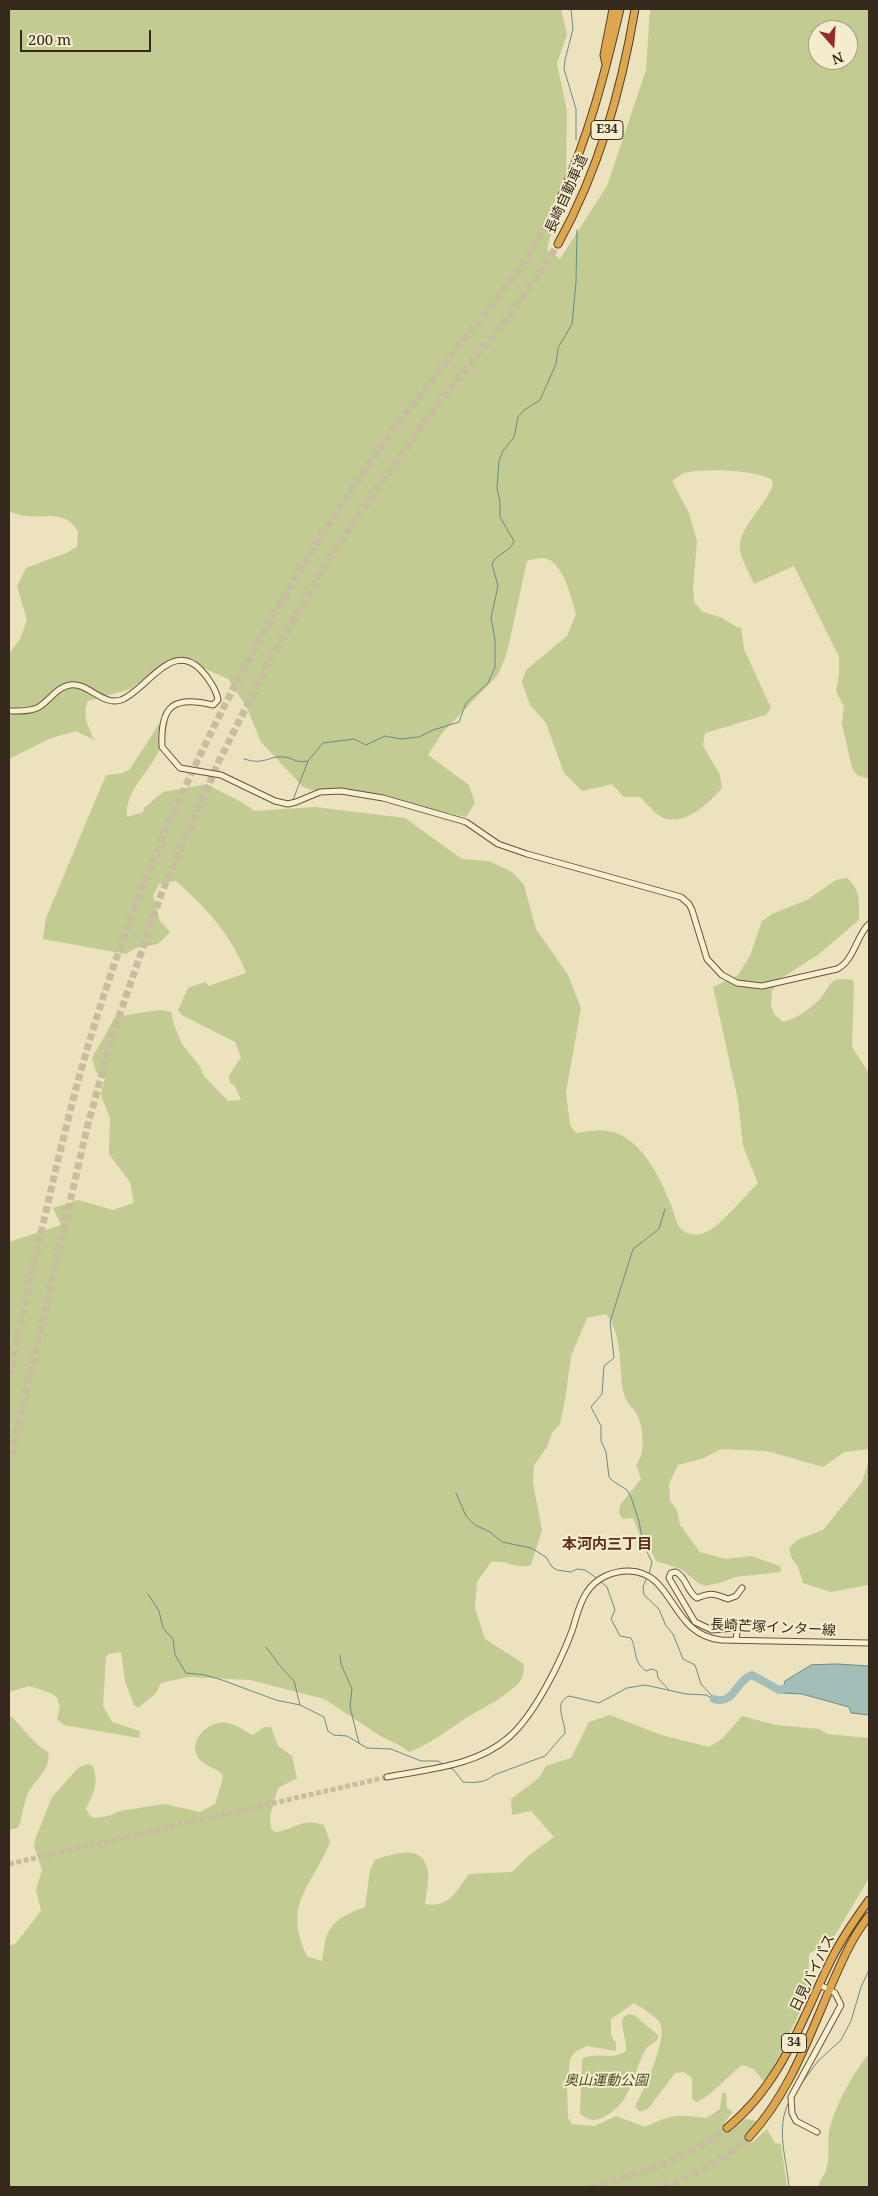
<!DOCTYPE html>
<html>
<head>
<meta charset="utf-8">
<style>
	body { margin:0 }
	#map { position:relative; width:878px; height:2196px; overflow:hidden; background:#ede2be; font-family:"Noto Serif",serif }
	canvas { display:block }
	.frame { position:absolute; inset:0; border:10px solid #34291c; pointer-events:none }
	.north { position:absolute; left:808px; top:20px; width:50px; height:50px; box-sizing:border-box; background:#f5eccd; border:1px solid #a89e86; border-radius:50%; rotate:161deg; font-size:14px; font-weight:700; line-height:20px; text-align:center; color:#34291c }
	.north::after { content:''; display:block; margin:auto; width:18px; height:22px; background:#942d27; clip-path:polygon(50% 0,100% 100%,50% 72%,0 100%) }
	.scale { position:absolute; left:20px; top:30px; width:131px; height:22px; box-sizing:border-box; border:2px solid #34291c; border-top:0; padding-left:6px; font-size:15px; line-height:18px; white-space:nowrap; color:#34291c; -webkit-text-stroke:4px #f5eccd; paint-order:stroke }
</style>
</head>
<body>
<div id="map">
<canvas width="878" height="2196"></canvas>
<div class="frame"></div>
<div class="north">N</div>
<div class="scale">200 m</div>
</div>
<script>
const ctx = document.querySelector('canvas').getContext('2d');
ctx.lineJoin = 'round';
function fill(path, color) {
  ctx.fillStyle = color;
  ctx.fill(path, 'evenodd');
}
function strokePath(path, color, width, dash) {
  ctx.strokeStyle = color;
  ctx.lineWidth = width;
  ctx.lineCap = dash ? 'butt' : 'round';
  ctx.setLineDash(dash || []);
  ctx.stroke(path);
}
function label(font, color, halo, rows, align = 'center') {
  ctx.font = font + ' "Noto Serif","Noto Sans JP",serif';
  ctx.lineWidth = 4;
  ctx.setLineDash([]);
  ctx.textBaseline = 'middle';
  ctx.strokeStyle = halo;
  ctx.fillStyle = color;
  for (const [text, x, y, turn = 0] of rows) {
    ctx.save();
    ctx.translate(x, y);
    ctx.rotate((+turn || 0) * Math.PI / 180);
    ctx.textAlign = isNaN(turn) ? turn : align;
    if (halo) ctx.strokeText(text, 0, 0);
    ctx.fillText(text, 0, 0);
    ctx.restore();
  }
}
fill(new Path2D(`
	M 9,9 L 561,9 L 567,35 L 557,63 L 567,111 L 566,171 L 547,250 L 560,259 L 607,186 L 646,70 L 650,9 L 869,9 L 869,779 L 857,775 L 852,768 L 842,724 L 844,707 L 836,691 L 839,675 L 839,657 L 794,566 L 754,584 C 750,574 742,561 740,550 C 736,526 778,495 772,480 C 760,470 697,467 682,474 C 679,476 675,479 672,481 L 689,513 L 697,541 L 693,589 L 694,602 L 703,612 L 720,617 L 739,628 L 741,627 L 744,649 L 771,708 L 766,715 L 705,733 L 703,746 L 720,775 L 722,788 C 708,804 682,829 660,816 C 652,811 646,802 640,797 L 624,797 L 612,784 L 582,791 L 564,773 L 546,723 L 530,705 L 522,682 L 526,670 L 567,636 L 576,614 C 571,598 564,560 543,558 C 538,558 531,560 527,561 L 512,630 L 506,656 L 497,676 L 442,733 L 428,755 L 469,785 L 475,803 L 466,817 L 357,793 L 312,790 L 303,787 L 261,742 L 247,708 L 228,679 L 197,665 L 181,663 L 164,665 L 130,689 L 88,701 C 81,715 89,727 94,740 L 76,731 L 51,738 L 9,759 L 9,654 L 20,639 L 27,620 L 17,586 L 26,568 L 66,553 L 77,547 L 78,531 C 60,504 37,525 9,511 ZM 818,30 L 848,30 L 848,60 L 818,60 Z
	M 165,718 L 168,721 C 166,735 161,749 153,761 C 142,779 125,794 127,817 L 143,812 L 144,808 L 163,792 L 207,784 C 223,794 240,799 254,811 L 315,807 L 405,818 L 462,859 L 489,861 L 512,872 L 524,885 L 536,929 L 568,975 L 581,1008 L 566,1092 L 570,1125 L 576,1133 C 590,1131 607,1128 621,1135 C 646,1148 661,1180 671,1205 C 674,1212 676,1224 681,1229 C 690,1238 703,1235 712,1229 C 728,1217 744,1197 758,1183 L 743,1146 L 738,1100 L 713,987 L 738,975 L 750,956 L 762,921 L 774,913 L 807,900 L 836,880 L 847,878 C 861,890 859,903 859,920 L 819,954 L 780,979 L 772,991 L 771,1005 L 774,1014 L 783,1022 C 795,1020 809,1009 818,1001 C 831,988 827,975 852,980 L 854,983 L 852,1047 L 869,1073 L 869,1449 L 844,1452 L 823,1467 L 767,1451 L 721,1449 L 704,1458 L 678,1465 L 669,1484 L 670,1501 L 677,1510 L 680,1525 L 700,1552 L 726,1559 L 751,1556 L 780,1566 L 781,1572 L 735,1577 L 723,1582 L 705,1586 L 698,1583 L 681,1569 L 656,1561 L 650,1548 L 641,1538 L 633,1518 L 623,1519 L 619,1513 L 620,1505 L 641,1479 L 636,1465 C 646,1454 644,1426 636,1413 C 633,1408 627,1403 625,1397 C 617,1372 625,1338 606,1314 L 587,1318 L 571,1356 L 565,1400 L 560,1424 L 552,1433 L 547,1447 L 534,1465 L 533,1483 L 542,1530 L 531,1565 C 517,1570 506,1559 491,1562 L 477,1582 L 475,1608 L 485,1639 L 524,1664 C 523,1668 524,1673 523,1676 C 517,1692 477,1711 463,1720 C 445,1732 430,1744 409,1752 L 399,1745 L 382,1737 L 324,1699 L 250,1680 L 188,1677 L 161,1683 L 156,1693 L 138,1708 L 134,1705 L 125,1681 L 121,1652 L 108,1654 L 106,1657 L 103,1706 L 112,1722 L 140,1731 L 139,1738 L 64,1725 L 57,1719 L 60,1707 L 57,1698 L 51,1693 L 29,1686 L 9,1692 L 9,1242 L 61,1225 L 53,1208 L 78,1200 L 113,1210 L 134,1203 L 130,1182 L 109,1154 L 110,1118 L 101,1095 L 105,1077 L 96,1072 L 92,1058 L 115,1017 L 159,1010 L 171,1012 L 174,1025 L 182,1044 L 199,1065 L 204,1076 L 228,1101 L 241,1100 L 235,1086 L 230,1083 L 229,1076 L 241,1057 L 235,1042 L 182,1015 L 178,1010 L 188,988 L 205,982 L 209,986 L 246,973 C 231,934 207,909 176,881 L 159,884 L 153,896 L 160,921 L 170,932 L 158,944 L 136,948 L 126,954 L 43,939 L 46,918 L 106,775 L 123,773 L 130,769 L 159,724 Z
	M 869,1460 L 869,1585 L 831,1592 L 803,1583 L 798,1567 L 791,1557 L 789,1548 L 797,1540 L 823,1530 L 862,1482 Z
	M 9,1714 C 22,1726 32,1743 48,1752 C 52,1768 35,1780 28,1793 C 24,1803 22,1814 20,1824 L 17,1828 L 9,1830 Z
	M 610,1715 L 661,1735 L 709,1747 L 722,1739 L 742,1716 L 776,1725 L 820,1729 L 827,1734 L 869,1738 L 869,1878 L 834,1937 L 809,1954 L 808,1995 L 772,2070 L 763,2081 L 754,2069 L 742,2065 C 730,2074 708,2099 696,2102 L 692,2098 L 692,2078 L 684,2072 L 675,2073 L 648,2109 L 640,2112 L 635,2107 C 643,2092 670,2035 659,2022 C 653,2014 642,2008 634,2003 L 611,2019 L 611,2035 L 616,2043 L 616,2051 L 587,2046 L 576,2051 L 570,2059 L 567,2086 L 568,2118 L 572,2124 L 595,2126 L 616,2116 L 645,2127 C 672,2114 677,2114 706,2118 L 720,2109 L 722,2093 L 726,2093 L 727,2108 L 733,2112 L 724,2123 L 731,2131 L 745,2119 L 758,2121 L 748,2132 L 753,2142 L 767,2129 L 775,2143 L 781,2144 L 787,2187 L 9,2187 L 9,1946 L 16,1943 L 41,1911 L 36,1890 L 42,1870 L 34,1846 L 36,1837 L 52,1797 L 79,1767 L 88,1764 L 93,1766 C 99,1785 94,1791 86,1809 L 90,1816 L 94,1818 L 108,1816 L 120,1811 L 164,1804 L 200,1812 L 215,1804 L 223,1778 C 221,1766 200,1768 196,1753 C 191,1736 212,1719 228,1723 C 236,1725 245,1731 253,1735 L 264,1727 L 271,1727 L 278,1746 L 292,1756 L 297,1778 L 278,1788 L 270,1816 L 271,1829 L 275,1832 C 295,1830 301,1817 324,1825 L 330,1842 C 312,1887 282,1903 307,1956 L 322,1961 C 324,1953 324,1945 326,1938 C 331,1920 349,1913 365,1907 L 370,1870 L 375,1860 C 392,1854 424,1842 428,1872 C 429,1881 426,1894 425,1904 C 450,1908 456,1891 469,1874 L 512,1872 L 528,1856 L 554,1837 L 531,1811 L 512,1815 L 511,1799 L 539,1778 L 546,1766 L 571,1758 L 589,1722 Z
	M 628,2014 L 634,2015 L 658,2035 L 658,2039 C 655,2043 649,2045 646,2049 C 631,2074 634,2101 604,2117 C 594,2122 588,2121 580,2113 L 582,2059 C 596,2051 612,2061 626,2051 C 627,2039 620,2028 623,2018 Z
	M 869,2053 L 869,2187 L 819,2187 C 819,2179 826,2175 827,2167 C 830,2155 827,2143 829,2132 C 835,2104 852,2076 869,2053 Z`), '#c1cb92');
const water = new Path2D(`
	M 837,1664 L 869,1666 L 869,1715 L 851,1713 L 849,1707 L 802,1694 L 782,1693 L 785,1681 L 811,1665 Z`);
fill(water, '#a1bfb8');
strokePath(water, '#698c85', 1);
strokePath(new Path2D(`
	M 571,9 L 573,29 L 565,60 L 564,69 L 576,109 L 576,140
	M 244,759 C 265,766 269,755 284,757 C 294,758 297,764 307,761
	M 293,800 L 308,761 L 323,743 L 354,739 L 366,745 L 385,736 L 401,739 L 419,737 L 433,730 L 459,722 L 466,703 L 488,683 L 495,667 L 495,640 L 491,618 L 498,586 L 492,564 C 496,553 510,553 514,541 L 500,517 L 500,502 L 497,488 L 499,461 L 503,451 L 514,437 L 518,417 L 524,410 L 540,400 L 556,364 L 558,348 L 572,324 L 576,282 L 577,230
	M 456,1493 L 466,1516 L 475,1525 L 490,1532 L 502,1542 L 531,1548 L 546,1557 L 552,1567 L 557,1570 L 571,1572 L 577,1569 L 585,1570 L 598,1579
	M 649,1574 L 652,1562 L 643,1544 L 639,1521 L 631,1497 L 627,1490 L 613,1481 L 609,1477 L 606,1452 L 601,1441 L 601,1426 L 591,1407 L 602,1394 L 604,1366 L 614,1358 L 610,1322 L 633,1249 L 659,1229 L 665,1209
	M 647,1577 L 643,1587 L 644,1595 L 659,1609 L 666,1626 L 673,1634 L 683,1659 L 695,1665 L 701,1684 L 714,1698
	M 601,1582 L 607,1587 L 615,1610 L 611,1619 L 620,1636 L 631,1638 C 637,1650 633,1662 646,1671 L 652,1669 L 657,1671 L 658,1678 L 669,1690
	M 148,1594 L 159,1611 L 163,1628 L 173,1639 L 175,1655 L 186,1673 L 205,1675 L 222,1680 L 276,1700 L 300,1705 L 324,1717 L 328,1731 L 334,1735 L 347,1736 L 367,1748 L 391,1749 L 421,1761 L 438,1761 L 444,1765
	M 266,1647 L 280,1666 L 294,1681 L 300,1705
	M 340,1655 L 341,1664 L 352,1689 L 350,1707 L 359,1743
	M 449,1768 L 453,1769 L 463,1782 C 475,1783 485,1783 494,1775 L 545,1756 L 565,1733 C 565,1720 553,1703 569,1696 L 599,1703 L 627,1688 L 645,1685 L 686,1694 L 706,1695 L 714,1699
	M 801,2084 L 818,2061 L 841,2040 L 851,2021 L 861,1987 L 869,1970
	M 789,2187 C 787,2160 775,2128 789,2102`), '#698c85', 1);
strokePath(new Path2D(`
	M 714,1699 C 734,1706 736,1680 752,1675 L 779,1690 L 783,1689`), '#a1bfb8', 8);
strokePath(new Path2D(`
	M 9,1864 L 387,1777`), '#c8bd9e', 5, [5, 2.5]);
strokePath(new Path2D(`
	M 9,1377 C 31,1278 52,1179 78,1081 C 129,896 209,717 310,554 C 346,496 385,439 427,386 C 458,347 490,309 519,269 L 539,238 L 562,195
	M 9,1466 L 87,1128 L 113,1034 L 162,892 L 219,761 L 270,660 L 326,564 L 359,514 L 443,397 L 507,319 L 538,276 L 558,244
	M 590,2187 C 639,2174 686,2160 727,2128
	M 663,2187 C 696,2176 723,2160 749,2137`), '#c8bd9e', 7, [7, 3.5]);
const secondary = new Path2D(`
	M 9,711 C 18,711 30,712 39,707 C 50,700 57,687 70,685 C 88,682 102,706 121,700 C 146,691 171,639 201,670 C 208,677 217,691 218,700 L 213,705 C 173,695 160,706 162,747 L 180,768 L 221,775 L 275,801 L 288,804 L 296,802 L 320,792 L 341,791 L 383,798 L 466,822 L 498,844 L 527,854 L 681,897 L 689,904 L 692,910 L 707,959 L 722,975 L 737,983 L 762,986 L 837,969 C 854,961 856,936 869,924
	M 736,1640 L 737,1632 L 734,1628 L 712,1630 L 695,1622 L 669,1578 L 671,1573 L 676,1572 C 687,1578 687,1592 697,1598 C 712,1592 714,1594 728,1599 L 736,1596 L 742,1588
	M 387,1777 C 428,1769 476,1766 508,1738 C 534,1716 560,1663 572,1631 C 576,1619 579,1603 587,1592 C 596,1578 612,1571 629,1571 C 675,1572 669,1634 721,1640 L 869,1643
	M 817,2132 L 796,2121 L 792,2113 L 791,2097 L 841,2005 L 835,1993 L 820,1985`);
const highway = new Path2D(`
	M 606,64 L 604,55 L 613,9
	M 562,195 C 589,135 605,73 620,9
	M 558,244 C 599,170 621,91 635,9
	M 727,2128 C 783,2082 801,2020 832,1958 C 842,1938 856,1918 869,1900
	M 749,2137 C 789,2094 808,2039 831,1986 C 842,1961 852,1937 869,1916`);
strokePath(secondary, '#67533a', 7);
strokePath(highway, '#52402c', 9);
strokePath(secondary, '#f8efd1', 5);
strokePath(highway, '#dea74d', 7);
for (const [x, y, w] of [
	[607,130,32],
	[794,2043,25]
]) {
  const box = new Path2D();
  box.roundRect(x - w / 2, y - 9.5, w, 19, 4);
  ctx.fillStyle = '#f5eccd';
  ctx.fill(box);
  strokePath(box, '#34291c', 1);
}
label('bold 12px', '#34291c', null, [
	["E34",607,130],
	["34",794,2043]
]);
label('14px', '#34291c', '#f5eccd', [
	["長崎自動車道",567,194,-66],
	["長崎芒塚インター線",773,1628,3],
	["日見バイパス",813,1973,-64]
]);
label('italic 14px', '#425122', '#f5eccd', [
	["奥山運動公園",606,2081]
]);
label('bold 15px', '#612e1b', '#f5eccd', [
	["本河内三丁目",607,1545]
]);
</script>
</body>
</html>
